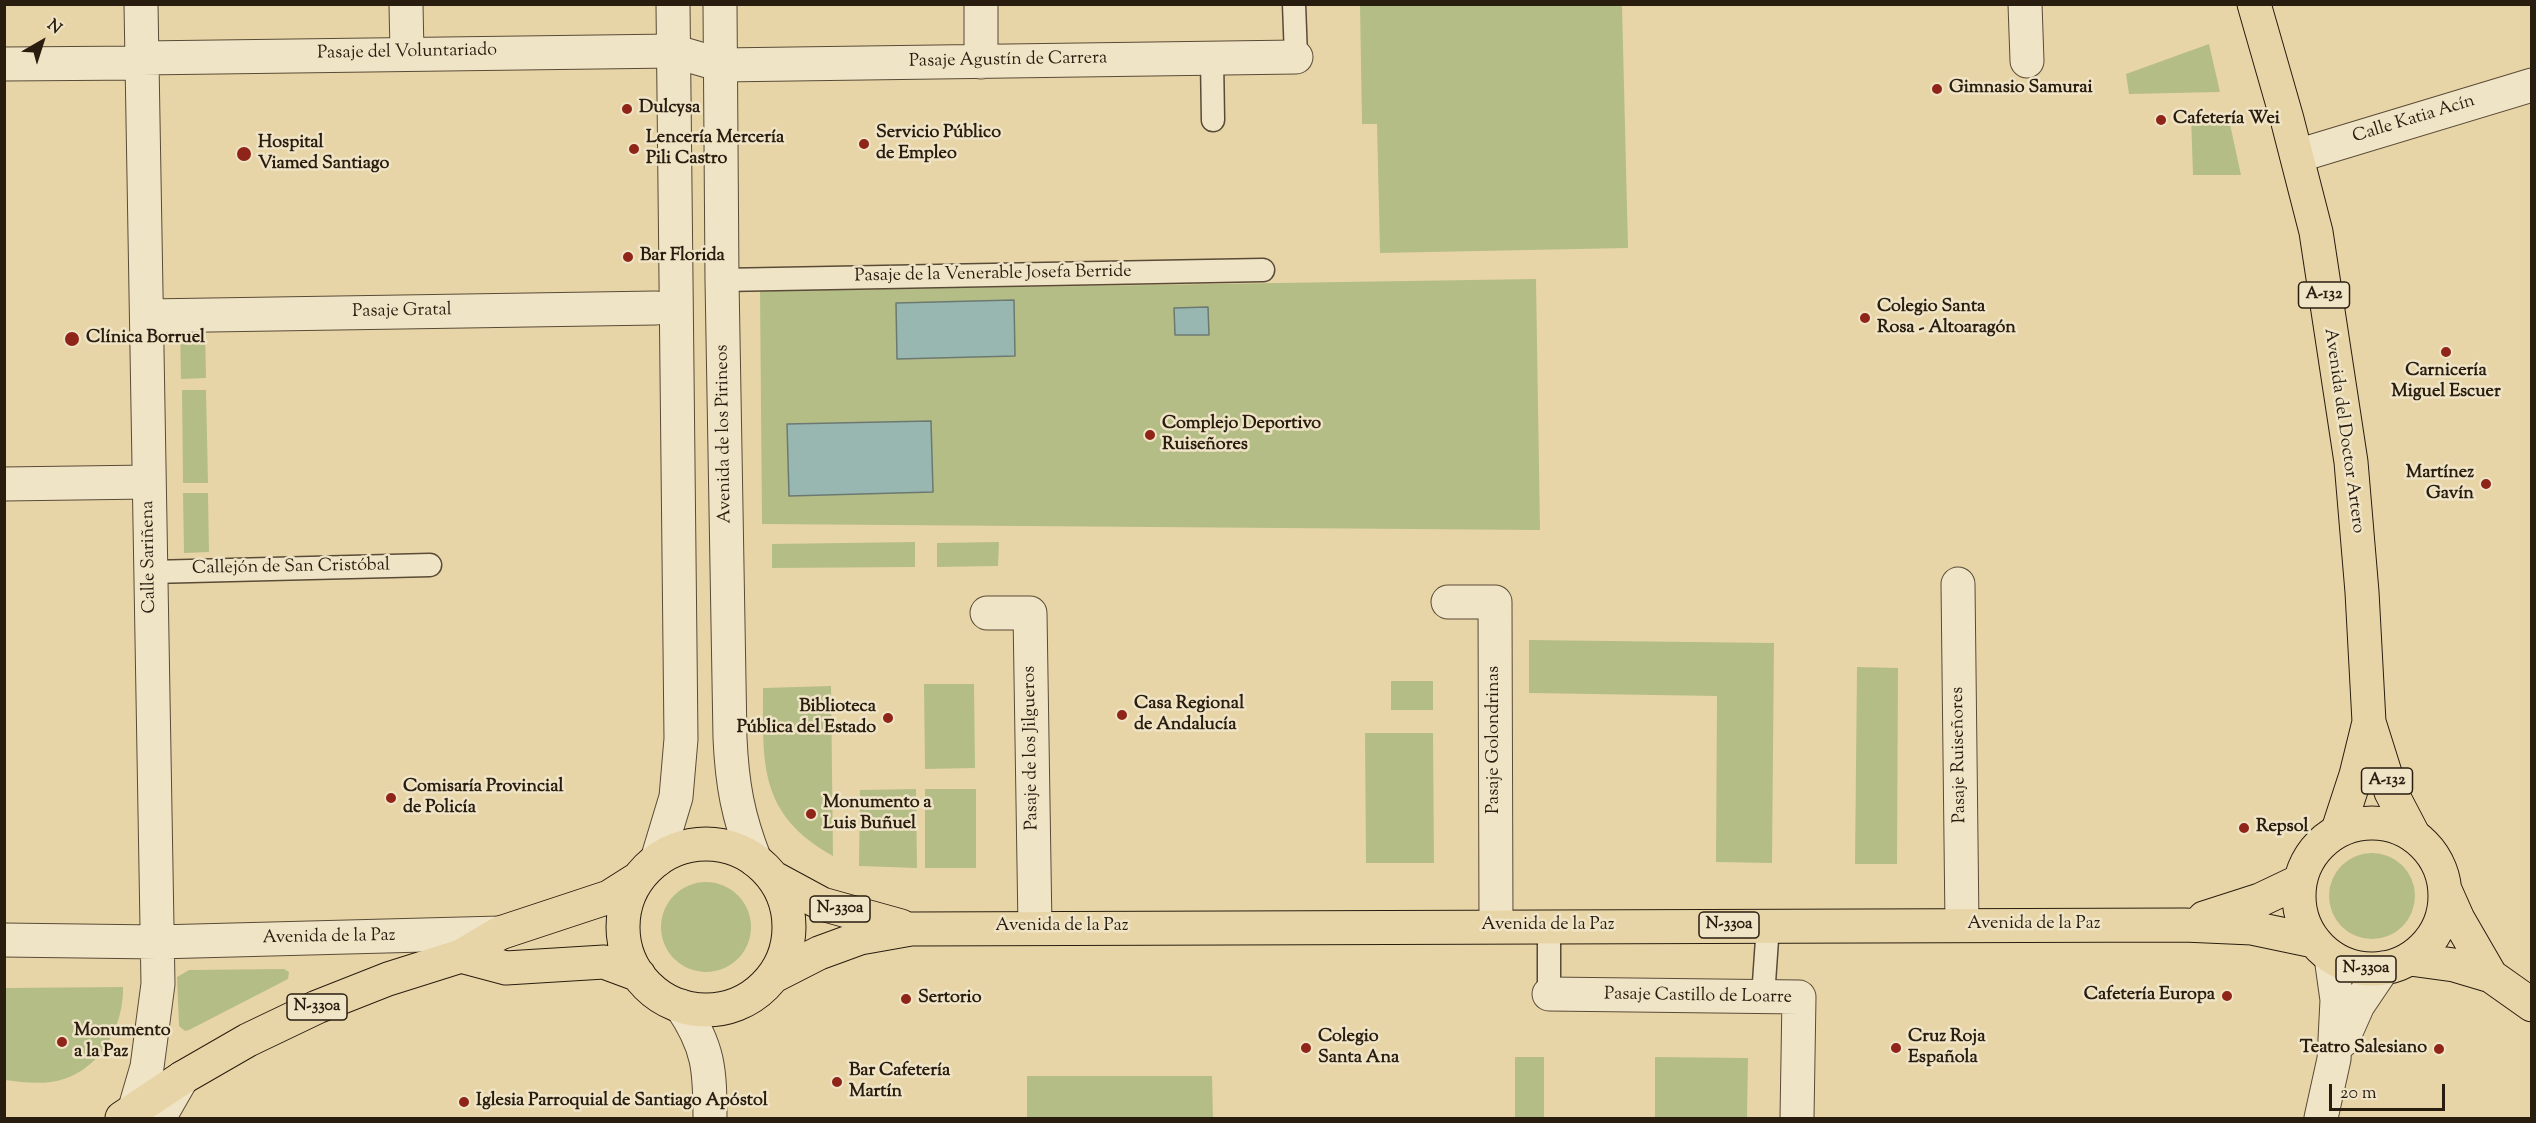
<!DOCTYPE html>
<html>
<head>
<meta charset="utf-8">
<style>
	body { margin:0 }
	#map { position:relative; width:2536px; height:1123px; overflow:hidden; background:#e8d5a7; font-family:"Sorts Mill Goudy",serif }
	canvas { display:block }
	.frame { position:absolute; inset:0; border:6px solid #291d10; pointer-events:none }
	.north { position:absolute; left:12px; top:12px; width:60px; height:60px; -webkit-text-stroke:4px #f0e4c6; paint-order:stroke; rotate:39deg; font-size:16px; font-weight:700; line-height:24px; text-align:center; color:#291d10 }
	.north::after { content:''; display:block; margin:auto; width:21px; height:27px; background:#291d10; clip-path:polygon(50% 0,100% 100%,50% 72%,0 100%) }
	.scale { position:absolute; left:2329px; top:1084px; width:116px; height:27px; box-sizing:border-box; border:3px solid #291d10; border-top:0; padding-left:8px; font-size:18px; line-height:21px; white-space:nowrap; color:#291d10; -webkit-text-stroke:4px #f0e4c6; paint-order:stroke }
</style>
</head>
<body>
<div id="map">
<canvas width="2536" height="1123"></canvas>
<div class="frame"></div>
<div class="north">N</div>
<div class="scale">20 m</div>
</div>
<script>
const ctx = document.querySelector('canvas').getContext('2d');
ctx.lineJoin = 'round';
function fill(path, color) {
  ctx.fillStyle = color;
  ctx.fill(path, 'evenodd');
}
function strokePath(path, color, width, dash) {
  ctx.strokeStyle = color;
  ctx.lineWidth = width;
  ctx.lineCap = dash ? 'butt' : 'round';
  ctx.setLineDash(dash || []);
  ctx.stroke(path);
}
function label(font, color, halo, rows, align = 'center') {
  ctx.font = font + ' "Sorts Mill Goudy",serif';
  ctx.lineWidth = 5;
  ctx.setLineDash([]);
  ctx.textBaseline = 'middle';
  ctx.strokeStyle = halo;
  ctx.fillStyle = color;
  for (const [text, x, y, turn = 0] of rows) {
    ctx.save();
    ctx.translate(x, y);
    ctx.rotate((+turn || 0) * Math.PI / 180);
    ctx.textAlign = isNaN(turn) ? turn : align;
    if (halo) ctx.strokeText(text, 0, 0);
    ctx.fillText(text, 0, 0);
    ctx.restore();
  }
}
fill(new Path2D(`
	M 1360,5 L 1622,5 L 1628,248 L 1380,253 L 1377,124 L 1362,124 Z
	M 2209,44 L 2220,92 L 2129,94 L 2126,74 Z
	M 2228,115 L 2241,175 L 2193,175 L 2191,116 Z
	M 1536,279 L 1540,530 L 762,524 L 760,291 Z
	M 205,327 L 206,378 L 181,379 L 180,328 Z
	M 182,390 L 206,390 L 208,483 L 183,483 Z
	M 183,493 L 208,493 L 209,552 L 184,553 Z
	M 915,542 L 915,567 L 772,568 L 772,544 Z
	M 999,542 L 998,566 L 937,567 L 937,543 Z
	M 1529,640 L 1774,643 L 1772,863 L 1716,862 L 1717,696 L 1529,693 Z
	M 1857,667 L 1898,668 L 1897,864 L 1855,864 Z
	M 1391,681 L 1433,681 L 1433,710 L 1391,710 Z
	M 924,684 L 974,684 L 975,768 L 925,769 Z
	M 831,686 L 833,856 C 758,814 763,764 763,688 Z
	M 1365,733 L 1433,733 L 1434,863 L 1366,863 Z
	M 916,789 L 917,868 L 859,866 L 860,790 Z
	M 925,789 L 976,789 L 976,868 L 925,868 Z
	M2329 896a43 43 0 1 1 86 0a43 43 0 1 1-86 0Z
	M661 927a45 45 0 1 1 90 0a45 45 0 1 1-90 0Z
	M 284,969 L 289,972 L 288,979 L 189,1030 L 185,1031 L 179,1026 L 177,977 L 189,970 Z
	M 123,987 C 124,1030 96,1076 51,1082 C 35,1084 20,1082 5,1080 L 5,988 Z
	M 1515,1057 L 1544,1057 L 1544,1118 L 1515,1118 Z
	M 1655,1057 L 1748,1058 L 1747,1118 L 1655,1118 Z
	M 1027,1076 L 1212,1076 L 1213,1118 L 1027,1118 Z`), '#b5bd87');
const water = new Path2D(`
	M 1014,300 L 1015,356 L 897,359 L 896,303 Z
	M 1208,307 L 1209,335 L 1175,335 L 1174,308 Z
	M 931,421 L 933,492 L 789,496 L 787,424 Z`);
fill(water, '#99b7b1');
strokePath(water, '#6c7971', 1.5);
const service = new Path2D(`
	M 1294,4 L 1296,57
	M 1212,59 L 1213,120
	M 722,280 L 1263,270
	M 151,572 L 430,565
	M 1549,925 L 1549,994
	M 1763,997 L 1768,925`);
const minor = new Path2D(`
	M 406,4 L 407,53
	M 981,4 L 981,62
	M 2025,4 L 2027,61
	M 142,58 L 673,51 L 721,65 L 1296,57
	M 4,64 L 142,63
	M 2297,156 L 2532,85
	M 147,316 L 656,308
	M 4,484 L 149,482
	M 1958,584 L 1962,925
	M 1448,602 L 1495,602 L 1496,926
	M 987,613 L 1030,613 L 1035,928
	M 4,940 L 157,942 L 500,933
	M 1549,994 L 1799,997 L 1797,1118
	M 681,1006 C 709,1047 710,1070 710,1118
	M 2342,1041 L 2358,1005 L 2383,968
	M 135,1108 L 147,1067 L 158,984 L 141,4
	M 159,1118 L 182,1078
	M 2321,1118 L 2334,1059 L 2337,1000 L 2331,957`);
const tertiary = new Path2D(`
	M 720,4 L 722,280 L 730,738 C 732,784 738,817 755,860
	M 657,860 L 676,797 L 681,739 L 673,4`);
const primary = new Path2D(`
	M 2254,4 L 2287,119 L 2316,232 L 2351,462 L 2362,592 L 2369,722 L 2391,792 L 2414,836
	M 2338,830 L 2356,775 L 2369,722`);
const trunk = new Path2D(`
	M2299 896a73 73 0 1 1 146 0a73 73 0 1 1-146 0Z
	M623 927a83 83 0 1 1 166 0a83 83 0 1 1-166 0Z
	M 774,878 L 822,904 L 901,926
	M 2446,892 L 2458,919 L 2491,976
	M 2204,918 L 2260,900 L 2300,881
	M 461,956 L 506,968 L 604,962 L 639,975
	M 2410,959 L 2454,965 L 2491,976 L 2532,1005
	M 774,976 L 819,953 L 860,938 L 911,929 L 2184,925 L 2252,928 L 2314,941
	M 122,1118 L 182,1078 L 248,1040 L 317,1007 L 388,979 L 461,956 L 500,933 L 609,897 L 639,878`);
strokePath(service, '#594b36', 25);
strokePath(minor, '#594b36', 35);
strokePath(tertiary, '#594b36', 35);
strokePath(primary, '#291d10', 35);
strokePath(trunk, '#291d10', 35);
strokePath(service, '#f0e4c6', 22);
strokePath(minor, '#f0e4c6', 33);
strokePath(tertiary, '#f0e4c6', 33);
strokePath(primary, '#e8d5a7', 33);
strokePath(trunk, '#e8d5a7', 33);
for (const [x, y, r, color] of [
	[1937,89,6,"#8f2418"],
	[627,109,6,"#8f2418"],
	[2161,120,6,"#8f2418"],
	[864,144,6,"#8f2418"],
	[634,149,6,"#8f2418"],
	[244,154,8,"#8f2418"],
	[628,257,6,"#8f2418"],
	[1865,318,6,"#8f2418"],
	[72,339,8,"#8f2418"],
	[2446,352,6,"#8f2418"],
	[1150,435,6,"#8f2418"],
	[2486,484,6,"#8f2418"],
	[1122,715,6,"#8f2418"],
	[888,718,6,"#8f2418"],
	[391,798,6,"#8f2418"],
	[811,814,6,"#8f2418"],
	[2244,828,6,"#8f2418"],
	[2227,996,6,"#8f2418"],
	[906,999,6,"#8f2418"],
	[62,1042,6,"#8f2418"],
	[1306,1048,6,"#8f2418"],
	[1896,1048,6,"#8f2418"],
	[2439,1049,6,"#8f2418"],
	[837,1082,6,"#8f2418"],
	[464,1102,6,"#8f2418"]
]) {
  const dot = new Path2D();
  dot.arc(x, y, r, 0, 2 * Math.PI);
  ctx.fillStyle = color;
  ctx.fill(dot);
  strokePath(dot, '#f0e4c6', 2);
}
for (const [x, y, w] of [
	[2324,295,51],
	[2387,781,51],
	[840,909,60],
	[1729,925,60],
	[2366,969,60],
	[317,1007,60]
]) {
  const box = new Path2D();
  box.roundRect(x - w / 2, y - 13, w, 26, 4.5);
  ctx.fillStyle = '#f0e4c6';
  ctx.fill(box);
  strokePath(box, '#291d10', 1.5);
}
label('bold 16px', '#291d10', null, [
	["A-132",2324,295],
	["A-132",2387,781],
	["N-330a",840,909],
	["N-330a",1729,925],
	["N-330a",2366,969],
	["N-330a",317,1007]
]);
label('18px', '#291d10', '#f0e4c6', [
	["Pasaje del Voluntariado",407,53,-1],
	["Pasaje Agustín de Carrera",1008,61,-1],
	["Calle Katia Acín",2414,120,-17],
	["Pasaje de la Venerable Josefa Berride",993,275,-1],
	["Pasaje Gratal",402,312,-1],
	["Avenida del Doctor Artero",2343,431,82],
	["Avenida de los Pirineos",725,434,-91],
	["Calle Sariñena",150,557,-91],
	["Callejón de San Cristóbal",291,568,-1],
	["Pasaje Golondrinas",1495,740,-90],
	["Pasaje de los Jilgueros",1032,748,-91],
	["Pasaje Ruiseñores",1960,755,-91],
	["Avenida de la Paz",2034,925],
	["Avenida de la Paz",1548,926],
	["Avenida de la Paz",1062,927],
	["Avenida de la Paz",329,938,-1],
	["Pasaje Castillo de Loarre",1698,997,1]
]);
label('bold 18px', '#291d10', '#f0e4c6', [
	["Gimnasio Samurai",1949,89],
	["Dulcysa",639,109],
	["Cafetería Wei",2173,120],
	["Servicio Público",876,134],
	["de Empleo",876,155],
	["Lencería Mercería",646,139],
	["Pili Castro",646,160],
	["Hospital",258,144],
	["Viamed Santiago",258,165],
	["Bar Florida",640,257],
	["Colegio Santa",1877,308],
	["Rosa - Altoaragón",1877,329],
	["Clínica Borruel",86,339],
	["Carnicería",2446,372,"center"],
	["Miguel Escuer",2446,393,"center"],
	["Complejo Deportivo",1162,425],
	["Ruiseñores",1162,446],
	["Martínez",2474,474,"right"],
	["Gavín",2474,495,"right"],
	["Casa Regional",1134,705],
	["de Andalucía",1134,726],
	["Biblioteca",876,708,"right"],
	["Pública del Estado",876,729,"right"],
	["Comisaría Provincial",403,788],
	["de Policía",403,809],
	["Monumento a",823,804],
	["Luis Buñuel",823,825],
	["Repsol",2256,828],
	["Cafetería Europa",2215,996,"right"],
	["Sertorio",918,999],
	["Monumento",74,1032],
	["a la Paz",74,1053],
	["Colegio",1318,1038],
	["Santa Ana",1318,1059],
	["Cruz Roja",1908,1038],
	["Española",1908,1059],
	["Teatro Salesiano",2427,1049,"right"],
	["Bar Cafetería",849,1072],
	["Martín",849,1093],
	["Iglesia Parroquial de Santiago Apóstol",476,1102]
], 'left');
</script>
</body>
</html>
